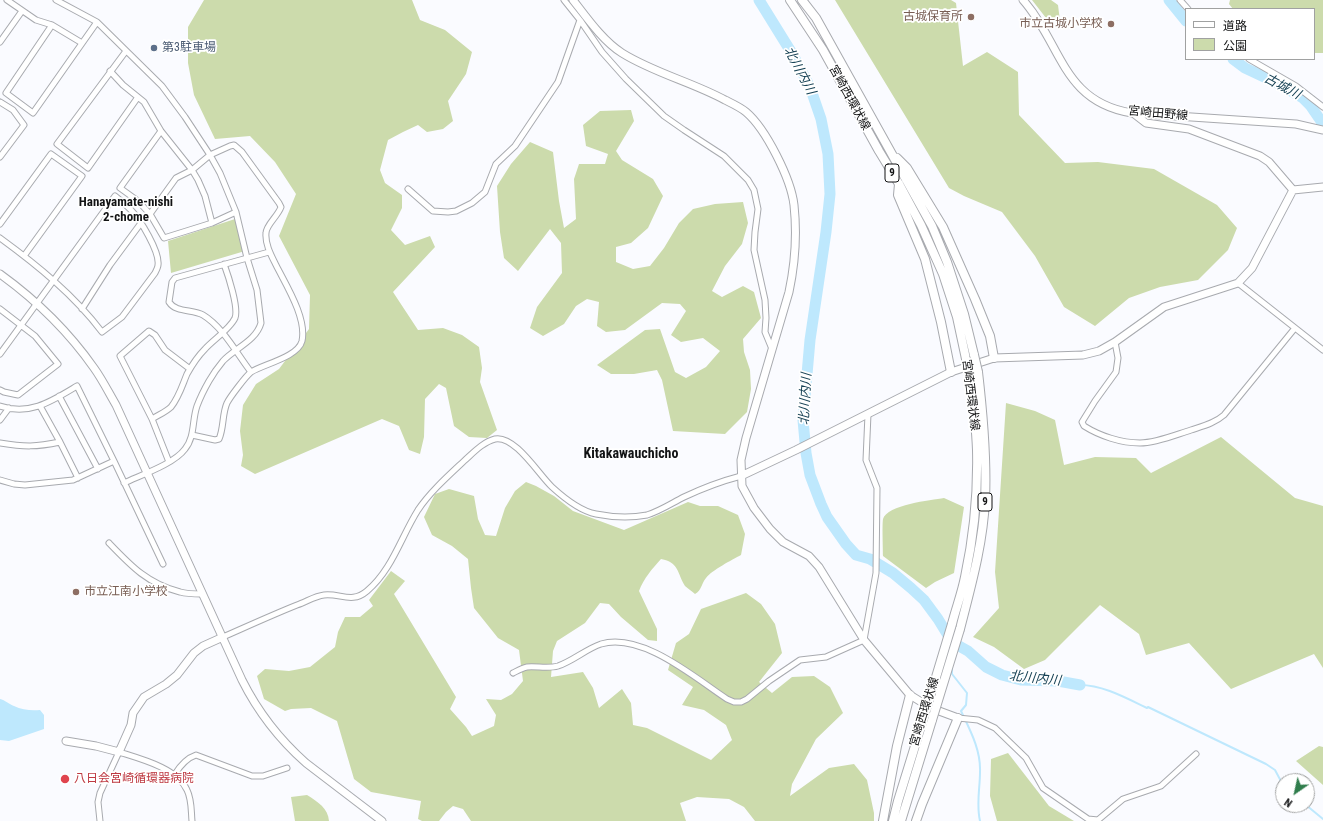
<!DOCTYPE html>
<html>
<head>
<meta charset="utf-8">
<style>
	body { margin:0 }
	#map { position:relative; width:1323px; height:821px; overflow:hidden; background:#fafbff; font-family:"Roboto Condensed","Noto Sans JP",sans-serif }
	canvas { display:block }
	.legend { position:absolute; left:1185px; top:8px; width:130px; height:52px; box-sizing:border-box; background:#fff; border:1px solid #a0a1a1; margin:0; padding:5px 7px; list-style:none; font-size:12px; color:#121314 }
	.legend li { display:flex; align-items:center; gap:8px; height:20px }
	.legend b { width:20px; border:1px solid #a0a1a1 }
	.north { position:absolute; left:1275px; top:773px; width:40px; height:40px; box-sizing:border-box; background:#fff; border:1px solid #a0a1a1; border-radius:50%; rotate:214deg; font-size:11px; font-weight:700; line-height:16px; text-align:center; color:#121314 }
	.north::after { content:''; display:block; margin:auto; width:14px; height:18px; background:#307d4c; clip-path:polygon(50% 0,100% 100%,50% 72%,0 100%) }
</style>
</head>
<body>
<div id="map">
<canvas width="1323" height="821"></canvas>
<ul class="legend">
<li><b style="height:5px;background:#fff"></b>道路</li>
<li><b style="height:11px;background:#ccdbac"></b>公園</li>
</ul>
<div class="north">N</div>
</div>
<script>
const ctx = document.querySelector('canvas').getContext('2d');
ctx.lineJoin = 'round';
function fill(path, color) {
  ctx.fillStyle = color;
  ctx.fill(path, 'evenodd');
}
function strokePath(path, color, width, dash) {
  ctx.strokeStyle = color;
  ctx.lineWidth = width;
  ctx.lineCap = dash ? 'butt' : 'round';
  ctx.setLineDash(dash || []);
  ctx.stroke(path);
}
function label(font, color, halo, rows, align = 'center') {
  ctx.font = font + ' "Roboto Condensed","Noto Sans JP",sans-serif';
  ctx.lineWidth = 3.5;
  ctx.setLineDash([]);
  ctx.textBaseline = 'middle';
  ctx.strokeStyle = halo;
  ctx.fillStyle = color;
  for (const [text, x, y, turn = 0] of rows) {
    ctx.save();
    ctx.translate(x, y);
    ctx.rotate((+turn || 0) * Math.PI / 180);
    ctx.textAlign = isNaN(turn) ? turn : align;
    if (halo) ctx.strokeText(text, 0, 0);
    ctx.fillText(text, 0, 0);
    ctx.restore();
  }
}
fill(new Path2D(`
	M 204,0 L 412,0 L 420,20 L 445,30 L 472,52 L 466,74 L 448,101 L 453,121 L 443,129 L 427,132 L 418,125 L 403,132 L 388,140 L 380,170 L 385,183 L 402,195 L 402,208 L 391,230 L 405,245 L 430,236 L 435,247 L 393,292 L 418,330 L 443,328 L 462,335 L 479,347 L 482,368 L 480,382 L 497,430 L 487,438 L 469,437 L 454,426 L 446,388 L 439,384 L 425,399 L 424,437 L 420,454 L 409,450 L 399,426 L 382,419 L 255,474 L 241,466 L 243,455 L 240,431 L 243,405 L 256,384 L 279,369 L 309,329 L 310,295 L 279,236 L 296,194 L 275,162 L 250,136 L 215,139 L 194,95 L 188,63 L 188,27 Z
	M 835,0 L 951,0 L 956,3 L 963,66 L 987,52 L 1018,72 L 1019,115 L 1065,163 L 1098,162 L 1154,169 L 1217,205 L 1237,228 L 1228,250 L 1198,280 L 1160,287 L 1129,298 L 1095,326 L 1064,307 L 1035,256 L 1002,212 L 964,196 L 949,188 Z
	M 1032,0 L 1051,0 L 1058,5 L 1060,21 L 1046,18 Z
	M 1230,0 L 1323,0 L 1323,53 L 1314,53 L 1314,9 L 1233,9 L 1229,4 Z
	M 631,110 L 634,121 L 616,151 L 622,160 L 653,179 L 663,196 L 648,228 L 631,243 L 616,247 L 616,262 L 633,269 L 650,266 L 664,248 L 679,223 L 693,209 L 715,204 L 743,202 L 748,223 L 742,244 L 725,266 L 712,291 L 722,297 L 743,286 L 754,292 L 761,318 L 743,339 L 744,352 L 750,370 L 751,389 L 747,412 L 725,434 L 673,431 L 662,380 L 657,370 L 634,374 L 611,374 L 597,365 L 645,330 L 660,329 L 675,372 L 686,378 L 706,367 L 720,351 L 703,338 L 681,342 L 671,335 L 686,311 L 680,304 L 662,303 L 625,330 L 606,332 L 597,326 L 599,302 L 587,299 L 576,306 L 564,324 L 543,336 L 530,328 L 537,307 L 562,273 L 561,243 L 550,229 L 518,271 L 504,258 L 500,232 L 497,186 L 511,164 L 530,142 L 553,152 L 559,201 L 564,228 L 576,219 L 574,179 L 579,164 L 605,164 L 608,154 L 586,146 L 583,125 L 600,111 Z
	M 235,219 L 245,251 L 171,273 L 168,241 Z
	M 1006,403 L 1035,411 L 1055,420 L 1064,465 L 1095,457 L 1136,458 L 1151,473 L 1221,437 L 1295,498 L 1323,506 L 1323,668 L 1314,654 L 1231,689 L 1189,643 L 1146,655 L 1139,634 L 1100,605 L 1045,660 L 1024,669 L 994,647 L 973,637 L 999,608 L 995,572 Z
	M 526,482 L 536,486 L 554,496 L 573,511 L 624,530 L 688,502 L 700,506 L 718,506 L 738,515 L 745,534 L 741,555 C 732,560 712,570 706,578 C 701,584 702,590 695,594 C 692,591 688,589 685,586 C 677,573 679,562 661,559 C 652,569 644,578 639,591 L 657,629 L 657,641 L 648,640 L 621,617 L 609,604 L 600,603 L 585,623 L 557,641 L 553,651 L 551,677 L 583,672 L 593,688 L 599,708 L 622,689 L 631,703 L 633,725 L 647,728 L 711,760 L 732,740 L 726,725 L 704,710 L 682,705 L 693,687 L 668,670 L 676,643 L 689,634 L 701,609 L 746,593 L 761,604 L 775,624 L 782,653 L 759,682 L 772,693 L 792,677 L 814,676 L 830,687 L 843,713 L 816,739 L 792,784 L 790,796 L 829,768 L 854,764 L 867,780 L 874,813 L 874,821 L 755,821 L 744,807 L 729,799 L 697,797 L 680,803 L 686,821 L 471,821 L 463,809 L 453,806 L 446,812 L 439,821 L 422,821 L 418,819 L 421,801 L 371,792 L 354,779 L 337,721 L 311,708 L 291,709 L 285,711 L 264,699 L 257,676 L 265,669 L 289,671 L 310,667 L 335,647 L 338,632 L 345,617 L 360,617 L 373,606 L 369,600 L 391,571 L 405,581 L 394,594 L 456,697 L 450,709 L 466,727 L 472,736 L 494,726 L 496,715 L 486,699 L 501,700 L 512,694 L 523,681 L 519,650 L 498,638 L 474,608 L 471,588 L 468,559 L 452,546 L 432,535 L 424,517 L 435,494 L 449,489 L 474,496 L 478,519 L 485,535 L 496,536 L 505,508 L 515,491 Z
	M 944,498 L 964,507 L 954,573 L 935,582 L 926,588 L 883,556 C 883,549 882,525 883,519 C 887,505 931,500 944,498 Z
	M 1319,746 L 1323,747 L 1323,785 L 1296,761 Z
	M 1008,753 L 1049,806 L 1074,821 L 997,821 L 990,796 L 991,759 Z
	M 307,795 C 318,802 328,808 329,821 L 295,821 L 291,797 Z`), '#ccdbac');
fill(new Path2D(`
	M 0,699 C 5,700 9,704 14,706 C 22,710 32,711 40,710 L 44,715 L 44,729 L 9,741 L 0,740 Z`), '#bee8fd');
strokePath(new Path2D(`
	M 1320,120 L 1323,119
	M 952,669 L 952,674 L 967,693 L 966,705 L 961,711 C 970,730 981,750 980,772 C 980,789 976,804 980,821
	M 1080,685 C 1103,685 1126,698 1147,708 L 1148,707 L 1266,764 L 1275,770 L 1283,785
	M 1306,805 L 1323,819`), '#bee8fd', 2);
strokePath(new Path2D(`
	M 759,0 L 793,55 L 810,87 L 821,119 L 828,154 L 830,194 L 826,232 L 810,340 L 803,420 L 806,453 L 810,475 L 821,504 L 827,517 L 846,544 L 856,555 L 870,559 L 893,573 L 911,588 L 924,600 L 938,619 L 949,637 L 959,646 L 968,651 L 986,667 L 1002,675 L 1021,680 L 1058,681 L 1080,685
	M 1169,0 L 1186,21
	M 1233,59 L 1245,68 L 1277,83 L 1303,98 L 1310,105 L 1323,124`), '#bee8fd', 11);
const street = new Path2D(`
	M 7,0 L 36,20 L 52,25 L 82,43
	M 56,0 L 97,22 L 162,86 L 185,117 L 210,155 L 220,173 L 236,212 L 247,258 L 257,290 L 261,323 C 256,341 235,348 223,361 C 218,367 213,374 209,381 C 205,388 200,398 197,406 C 192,420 195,437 185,449 C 174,464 141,475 124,483
	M 564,0 L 580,20 L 602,52 L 626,79 L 664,116 L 684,130 L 724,156 L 748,180 L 754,190 L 758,209 L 755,232 L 754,250 L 765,300 L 766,318 L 765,332 L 772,349
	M 1180,0 L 1188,9
	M 52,25 L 6,93 L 33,113 L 97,22
	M 0,42 L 22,11
	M 126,51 L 57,144 L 88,168 L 138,97
	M 1249,59 L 1296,86 L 1323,107
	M 110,71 L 123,85 L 144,102 L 161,131 L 192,170 L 198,180 L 205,196 L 212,223
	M 0,102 L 13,110 L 24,125 L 0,157
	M 161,131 L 120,188 L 138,201 L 150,214 L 164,238 L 212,223 L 236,212
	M 408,189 L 433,211 L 448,212 L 456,211 L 472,203 L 485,192 L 496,164 L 515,146 L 558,82 L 580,20
	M 150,214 L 176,178 L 192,170 L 210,155 L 230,146 L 234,145 L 242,152 L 279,203 L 281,207 C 278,216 266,225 266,233 C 265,244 271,255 276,265 C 286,285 307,318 302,341 C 298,357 264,364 251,372 C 246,376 230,397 227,403 C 222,414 224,428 219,439 L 215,440 L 192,435
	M 0,224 L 51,154 L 82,176 L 24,256
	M 0,238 C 37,265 74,295 102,332 L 122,317 L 155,273 C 156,271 158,267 158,265 C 160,252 140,219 131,210 C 126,205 120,200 115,196 L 0,354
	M 1238,283 L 1323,350
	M 0,309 L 35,336 L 58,364 L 18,395 L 4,392 L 0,390
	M 82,309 L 110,265 L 141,223
	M 1115,342 L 1118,358 L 1116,372 L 1095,401 L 1082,422 L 1084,426 C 1100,436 1121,443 1140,443 C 1156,443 1175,435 1191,430 C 1203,426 1215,423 1224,415 L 1295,328
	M 251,372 C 237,354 223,327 203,315 C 193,309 176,313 169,302 L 172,282 L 175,278 L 269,252
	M 59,396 L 98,469
	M 0,406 C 30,416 52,401 77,386 L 114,461 L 163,564
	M 40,406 L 60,442 L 78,478
	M 152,419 C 158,415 166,412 171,407 C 179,397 182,386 187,374 C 192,365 198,356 205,349 C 213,340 230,329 235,318 C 239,308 228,275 224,264
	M 0,420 L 9,408
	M 0,443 C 25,447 36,447 60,442
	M 169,462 L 152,419 L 120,356 L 149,331 L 155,335 L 165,350 L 190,369
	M 0,480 L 14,484 L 25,485 L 73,480 L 114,461
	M 109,543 C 131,566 148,584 180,592 C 187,594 195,594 202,594
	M 223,637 C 248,626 272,615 297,605 C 306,602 315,596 324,595 C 340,593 352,604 367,591 C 392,570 401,537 418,510 C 430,492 448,476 464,461 C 473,453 483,442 495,439 C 515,435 539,475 552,487 C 564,498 580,511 596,514 C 611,517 631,518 647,515 C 660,511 672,503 684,497 C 703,488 722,481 741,476
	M 513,673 C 517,671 522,668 527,667 C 537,666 548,669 558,666 C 573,661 586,649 601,644 C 642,632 695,678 727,699 L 734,702 L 741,702 L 747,699 L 769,681 L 800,660 L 826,657 L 864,640 L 876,573 L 877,488 L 866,460 L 868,414
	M 958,718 L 978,720 L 995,728 L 1026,758 L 1043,788 L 1088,819 L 1098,820 L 1123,799 L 1161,786 L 1196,754
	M 175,774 C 180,766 187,758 196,755 L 252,776 L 263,776 L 287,768
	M 100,821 L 98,802 L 100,793 L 119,752 C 141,759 177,768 187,790 C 192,800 191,811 192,821`);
const secondary = new Path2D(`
	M 573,0 C 587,18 603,41 622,53 C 654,73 692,82 725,100 C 731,103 740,107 746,112 C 766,129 791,179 794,205 C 797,233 795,264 789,292 L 746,438 L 741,460 L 742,486 L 754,508 L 770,529 L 783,542 L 809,556 L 819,567 L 864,640 L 910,695 L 931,708 L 958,718
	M 1023,0 C 1062,44 1062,102 1132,113 L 1296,124 L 1323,130
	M 1133,113 L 1146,123 L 1189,129 L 1260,156 L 1269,162 L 1293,190
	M 0,274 C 36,300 68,331 94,368 C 102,379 109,393 116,405 L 242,680 C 258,712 280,740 306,763 L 382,821
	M 741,476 L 796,450 L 951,372 L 994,358 L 1083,355 L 1099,351 L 1115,342 L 1164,307 L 1238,283 L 1252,268 L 1293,190 L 1323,187
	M 66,741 L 96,746 L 119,752 L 131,725 L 133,713 L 144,697 L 166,684 L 177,675 L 194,653 L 203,646 L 223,637`);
const primary = new Path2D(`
	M 790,0 L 823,50 L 879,151 L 899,184 L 921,225 L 943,274 L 957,317 L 966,359
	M 802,0 L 816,18 L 932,226 L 947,262 L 964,314 L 974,355
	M 897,158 L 907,168 L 943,227 L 975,299 L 990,336 L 994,358
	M 899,184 L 898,195 L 925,259 L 941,322 L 951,372
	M 952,624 C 956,608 962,593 965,577 C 974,535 978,492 977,450 C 976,424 973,399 970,374
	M 960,629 C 971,586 983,544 985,500 C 987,457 983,415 978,372
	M 883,821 L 897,746 L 910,695
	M 893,821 L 898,801 L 924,717
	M 901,821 L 932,720
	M 916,821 L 922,804 L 958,718`);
strokePath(street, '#a8aaaf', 7);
strokePath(secondary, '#a8aaaf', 9);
strokePath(primary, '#a8aaaf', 10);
strokePath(street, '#fff', 5);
strokePath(secondary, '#fff', 7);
strokePath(primary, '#fff', 8);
const primaryBridge = new Path2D(`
	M 974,355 L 978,372
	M 966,359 L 970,374
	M 924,717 L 952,624
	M 932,720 L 960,629`);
strokePath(primaryBridge, '#a8aaaf', 10, []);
strokePath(primaryBridge, '#fff', 8);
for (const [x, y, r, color] of [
	[971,17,4,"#8d6e63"],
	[1111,24,4,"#8d6e63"],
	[154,48,4,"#5c6f8a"],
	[76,592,4,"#8d6e63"],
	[65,779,5,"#e0444e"]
]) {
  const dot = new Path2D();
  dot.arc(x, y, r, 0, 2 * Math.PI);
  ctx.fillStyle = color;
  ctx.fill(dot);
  strokePath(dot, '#fff', 1.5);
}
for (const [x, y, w] of [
	[892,173,14],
	[985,502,14]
]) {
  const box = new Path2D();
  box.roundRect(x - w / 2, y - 9, w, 18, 3);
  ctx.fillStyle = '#fff';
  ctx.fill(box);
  strokePath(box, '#121314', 1);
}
label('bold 11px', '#121314', null, [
	["9",892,173],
	["9",985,502]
]);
label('12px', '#785e54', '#fff', [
	["古城保育所",963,17],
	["市立古城小学校",1103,24],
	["市立江南小学校",84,592,"left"]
], 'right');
label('12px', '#4e5e75', '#fff', [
	["第3駐車場",162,48]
], 'left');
label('12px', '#121314', '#fff', [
	["宮崎西環状線",849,98,61],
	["宮崎田野線",1158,114,5],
	["宮崎西環状線",970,395,83],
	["宮崎西環状線",925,712,-73]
]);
label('12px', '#be3a42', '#fff', [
	["八日会宮崎循環器病院",74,779]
], 'left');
label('italic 13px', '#184356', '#fff', [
	["北川内川",799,71,62],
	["古城川",1282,87,28],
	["北川内川",806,399,-87],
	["北川内川",1035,679,6]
]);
label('bold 13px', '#121314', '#fff', [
	["Hanayamate-nishi",126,203],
	["2-chome",126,218]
]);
label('bold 14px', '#121314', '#fff', [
	["Kitakawauchicho",631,454]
]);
</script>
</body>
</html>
